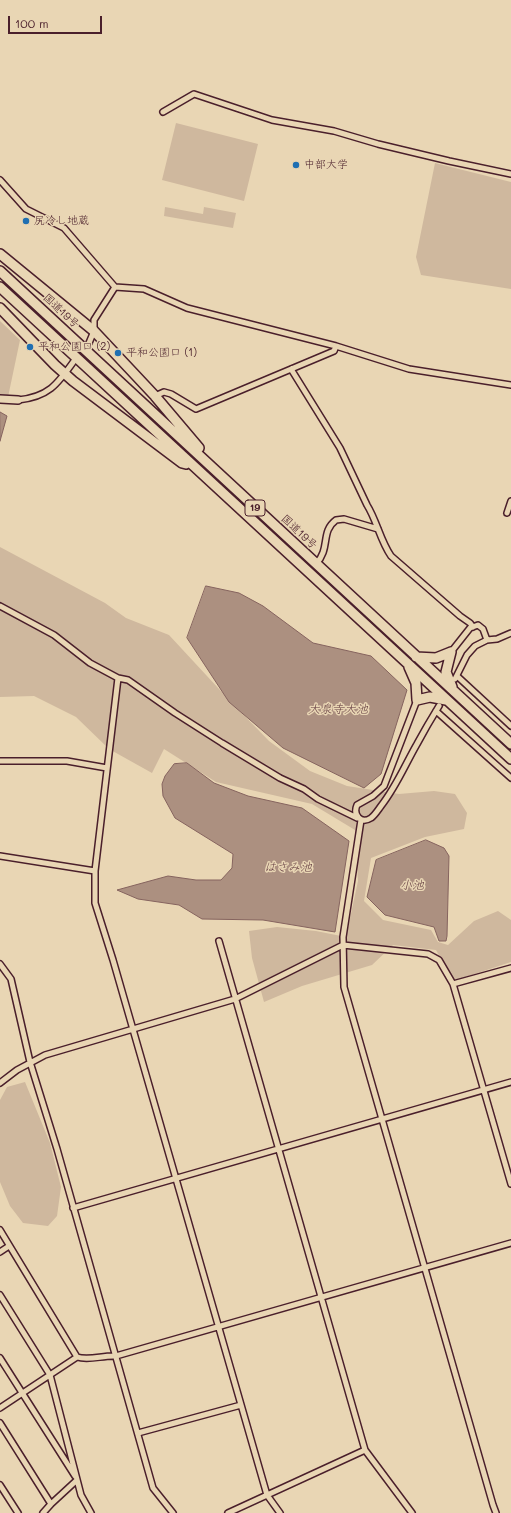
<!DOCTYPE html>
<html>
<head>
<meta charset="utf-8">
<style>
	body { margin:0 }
	#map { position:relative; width:511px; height:1513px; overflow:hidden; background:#e9d6b4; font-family:Mali,sans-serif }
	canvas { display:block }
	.scale { position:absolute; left:8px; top:16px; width:94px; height:18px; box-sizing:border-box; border:2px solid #4a1f2b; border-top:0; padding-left:5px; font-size:12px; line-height:14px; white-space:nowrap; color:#4a1f2b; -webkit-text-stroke:3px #e9d6b4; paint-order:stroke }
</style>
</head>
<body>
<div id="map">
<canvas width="511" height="1513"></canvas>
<div class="scale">100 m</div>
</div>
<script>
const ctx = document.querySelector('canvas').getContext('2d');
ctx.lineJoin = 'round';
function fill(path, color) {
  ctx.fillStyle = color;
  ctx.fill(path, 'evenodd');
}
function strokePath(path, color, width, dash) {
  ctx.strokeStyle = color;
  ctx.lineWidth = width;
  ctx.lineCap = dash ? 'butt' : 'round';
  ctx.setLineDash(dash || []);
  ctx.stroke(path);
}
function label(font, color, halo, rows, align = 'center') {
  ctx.font = font + ' Mali,"Klee One",sans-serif';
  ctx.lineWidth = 3;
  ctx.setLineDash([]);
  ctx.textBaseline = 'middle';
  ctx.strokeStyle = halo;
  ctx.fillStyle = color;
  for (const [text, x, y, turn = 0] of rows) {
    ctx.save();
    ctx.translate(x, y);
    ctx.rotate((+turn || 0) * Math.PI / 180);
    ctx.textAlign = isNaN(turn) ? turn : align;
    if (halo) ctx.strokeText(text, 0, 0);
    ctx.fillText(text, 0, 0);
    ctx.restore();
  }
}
fill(new Path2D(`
	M 176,123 L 258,144 L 244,201 L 162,180 Z
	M 435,163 L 511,182 L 511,289 L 421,275 L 416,257 Z
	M 165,207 L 203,214 L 204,207 L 236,213 L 233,228 L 164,216 Z
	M 0,321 L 20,340 L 8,397 L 0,395 Z
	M 0,547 L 105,603 L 126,618 L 169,635 L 232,703 L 269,741 L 310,771 L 347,786 L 399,794 L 434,791 L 455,794 L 467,813 L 464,829 L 425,837 L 371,858 L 364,901 L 383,920 L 431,930 L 438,942 L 448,945 L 474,921 L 498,911 L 511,920 L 511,962 L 453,981 L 436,950 L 393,945 L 372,965 L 302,986 L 264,1002 L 252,958 L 249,931 L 277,927 L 316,931 L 346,937 L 358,881 L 355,830 L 312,804 L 216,782 L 164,749 L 152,773 L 109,749 L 76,717 L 34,696 L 0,697 Z
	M 25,1082 L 50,1143 L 61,1187 L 57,1216 L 48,1226 L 23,1223 L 10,1206 L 0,1182 L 0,1100 L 7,1087 Z`), '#cfb89e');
const water = new Path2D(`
	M 0,412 L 7,416 L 0,441 Z
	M 206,586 L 239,593 L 263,606 L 313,643 L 371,656 L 407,690 L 381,774 L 364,788 L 283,748 L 229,702 L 187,638 Z
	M 187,763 L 214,783 L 248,796 L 302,808 L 349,841 L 335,932 L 263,920 L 202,919 L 179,905 L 138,899 L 117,890 L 168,876 L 196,880 L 221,880 L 232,868 L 233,854 L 175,818 L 163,796 L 162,784 L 165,776 L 174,764 Z
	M 426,840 L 444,848 L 449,856 L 447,936 L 446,941 L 439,941 L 434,927 L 385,915 L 367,897 L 376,860 Z`);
fill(water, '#ac9080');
strokePath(water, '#85635e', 1);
const street = new Path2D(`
	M 163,112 L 194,94 L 272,120 L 334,131 L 378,144 L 449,161 L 511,174
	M 0,180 L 26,209 L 64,228 L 115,287 L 144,289 L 187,308 L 336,346 L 409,369 L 511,385
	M 89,343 L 94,331 L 94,320 L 115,287
	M 291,369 L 340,448 L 367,505 C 377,521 380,540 391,556 L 460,616 L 470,623 L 473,627
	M 155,396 L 164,392 L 171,394 L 196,409 L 334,351 L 336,346
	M 18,400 C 48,397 57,385 74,361
	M 507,513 L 511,501
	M 316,564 C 331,548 320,532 336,520 L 344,519 L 378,529
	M 0,606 L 54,635 L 90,663 L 118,678 L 128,680 L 175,713 L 222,743 L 280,778 L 304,789 L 318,799 L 357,818
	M 451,652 L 470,628 L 478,625 L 483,629 L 487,640
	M 457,676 L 511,726
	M 118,678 L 95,871 L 95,903 L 113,960 L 267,1495 L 280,1513
	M 455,679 L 467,655 L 475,646 L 487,640 L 497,639 L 511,633
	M 417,700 L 384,786 L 373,796 L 357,805 C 353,814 360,825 371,818 C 375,815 378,810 381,806 C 396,787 405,765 417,744 C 424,731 431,719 439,706
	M 436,711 L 511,778
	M 0,761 L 67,761 L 107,768
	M 361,820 L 343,937 L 344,987 L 493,1505 L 496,1513
	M 0,856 L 95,871
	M 219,941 L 365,1450 L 412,1513
	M 0,964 L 11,979 L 30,1062 L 57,1149 L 153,1488 L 173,1513
	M 453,984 L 511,968
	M 0,1083 L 17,1070 L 45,1055 L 235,999 L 343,945 L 428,954 L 439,960 L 453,984 L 511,1184
	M 73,1208 L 511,1082
	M 0,1230 L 77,1357 C 89,1361 103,1355 116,1356 L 511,1243
	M 0,1252 L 9,1246
	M 0,1295 L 50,1375 L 81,1495 L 91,1513
	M 0,1358 L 75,1476
	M 0,1408 L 77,1357
	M 0,1423 L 51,1504
	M 138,1433 L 241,1405
	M 0,1485 L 18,1513
	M 43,1513 L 51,1504 L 77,1480
	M 228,1513 L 365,1450`);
const secondary = new Path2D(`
	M 0,399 L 18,400`);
const highway = new Path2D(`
	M 0,254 L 94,331 L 155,396 L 199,448
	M 0,271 L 511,744
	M 0,287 L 511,759
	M 0,308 L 55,365 L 73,381 L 182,463 L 186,464
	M 451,652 L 446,672 L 452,687
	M 416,657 L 436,658 L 451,652
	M 409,667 L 416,683 L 417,700 L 430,697 L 446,700`);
strokePath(street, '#4a1f2b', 8);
strokePath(secondary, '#4a1f2b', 10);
strokePath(highway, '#4a1f2b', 12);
strokePath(street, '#e9d6b4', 5);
strokePath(secondary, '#e9d6b4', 7);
strokePath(highway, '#e9d6b4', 9);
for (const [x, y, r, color] of [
	[296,165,4,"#1f6fb2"],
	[26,221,4,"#1f6fb2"],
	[30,347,4,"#1f6fb2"],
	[118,353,4,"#1f6fb2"]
]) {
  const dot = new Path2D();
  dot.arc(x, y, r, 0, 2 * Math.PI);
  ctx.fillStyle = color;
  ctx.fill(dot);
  strokePath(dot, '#e9d6b4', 1.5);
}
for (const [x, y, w] of [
	[255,508,20]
]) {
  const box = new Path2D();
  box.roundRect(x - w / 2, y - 8, w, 16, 3);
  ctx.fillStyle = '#e9d6b4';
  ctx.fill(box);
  strokePath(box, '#4a1f2b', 1);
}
label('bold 10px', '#4a1f2b', null, [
	["19",255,508]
]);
label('11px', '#4a1f2b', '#e9d6b4', [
	["中部大学",304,165],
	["尻冷し地蔵",34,221],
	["平和公園口 (2)",38,347],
	["平和公園口 (1)",126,353]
], 'left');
label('11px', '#4a1f2b', '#e9d6b4', [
	["国道19号",61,311,43],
	["国道19号",299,532,43]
]);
label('italic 12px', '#623b40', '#e9d6b4', [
	["大泉寺大池",338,709],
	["はさみ池",288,867],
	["小池",412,885]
]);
</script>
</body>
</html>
